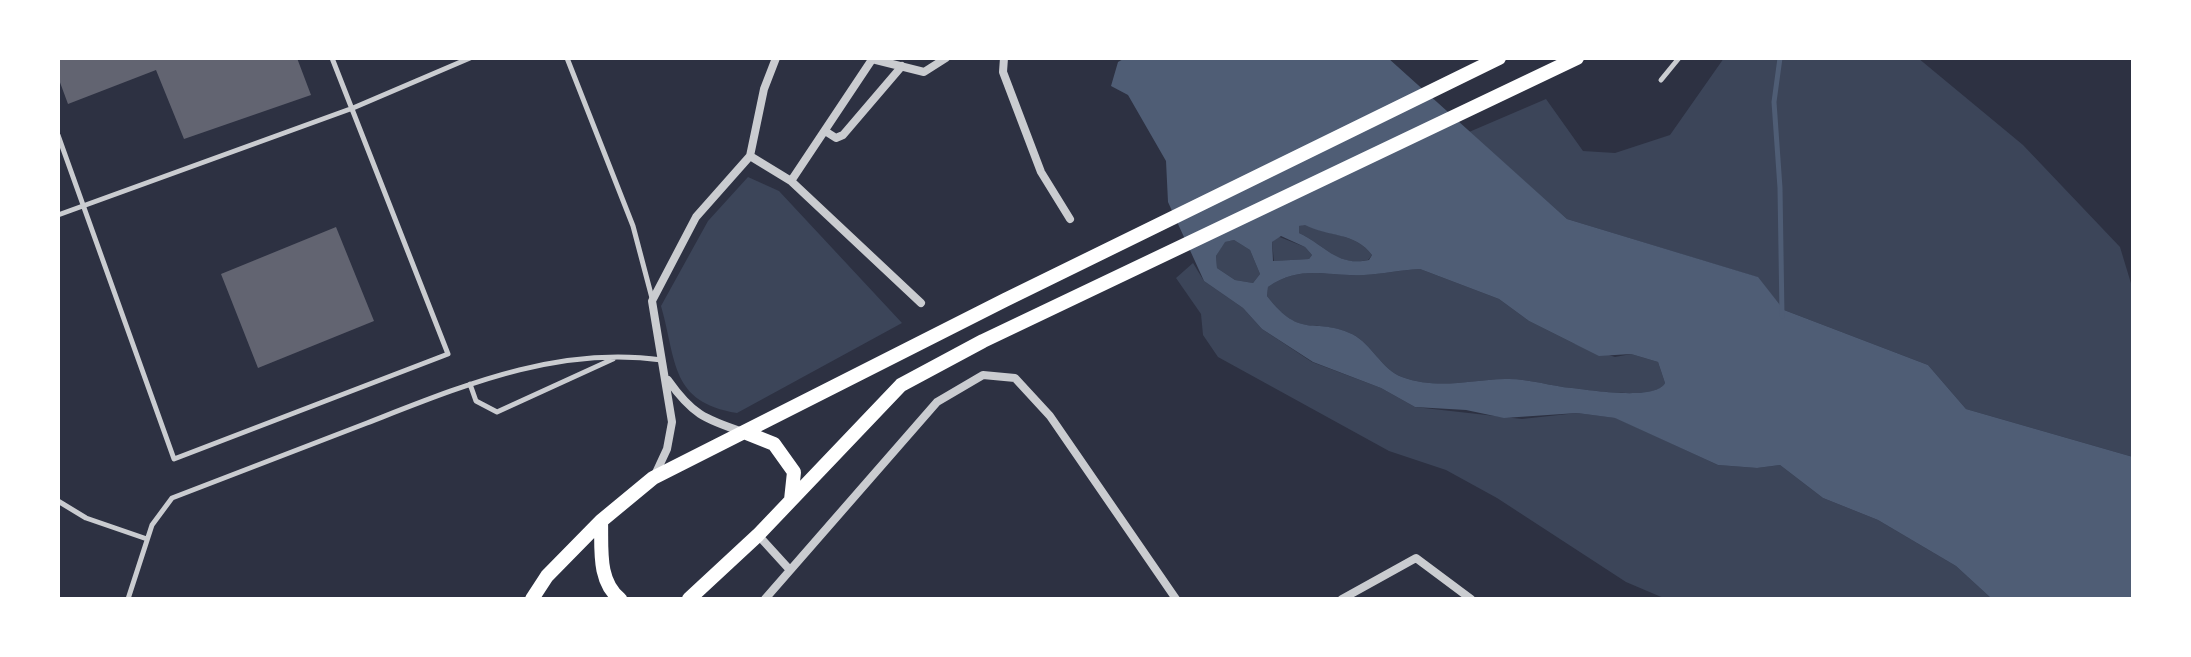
<!DOCTYPE html>
<html>
<head>
<meta charset="utf-8">
<style>
	body { margin:0 }
	#map { position:relative; width:2191px; height:657px; overflow:hidden; background:#2d3142; font-family:"Noto Serif",serif }
	canvas { display:block }
	.frame { position:absolute; inset:0; border:60px solid #fff; pointer-events:none }
</style>
</head>
<body>
<div id="map">
<canvas width="2191" height="657"></canvas>
<div class="frame"></div>
</div>
<script>
const ctx = document.querySelector('canvas').getContext('2d');
ctx.lineJoin = 'round';
function fill(path, color) {
  ctx.fillStyle = color;
  ctx.fill(path, 'evenodd');
}
function strokePath(path, color, width, dash) {
  ctx.strokeStyle = color;
  ctx.lineWidth = width;
  ctx.lineCap = dash ? 'butt' : 'round';
  ctx.setLineDash(dash || []);
  ctx.stroke(path);
}
fill(new Path2D(`
	M 1724,58 L 1918,58 L 2023,145 L 2120,247 L 2133,290 L 2133,457 L 1966,409 L 1928,365 L 1784,310 L 1757,277 L 1567,219 L 1469,132 L 1546,99 L 1583,151 L 1615,153 L 1670,135 Z
	M 748,177 L 779,191 L 902,323 L 737,413 C 670,402 677,362 661,306 L 708,221 Z
	M 1305,224 C 1328,237 1355,232 1372,255 L 1368,260 C 1337,267 1325,245 1299,233 L 1299,226 Z
	M 1277,236 L 1305,247 L 1312,255 L 1309,259 L 1274,261 L 1272,242 Z
	M 1234,240 L 1250,250 L 1260,274 L 1253,283 L 1235,280 L 1217,268 L 1216,256 L 1224,242 Z
	M 1193,263 L 1204,281 L 1243,308 L 1262,329 L 1312,362 L 1381,388 L 1415,407 L 1522,419 L 1577,413 L 1616,418 L 1718,465 L 1757,468 L 1780,465 L 1823,498 L 1878,520 L 1956,566 L 1992,599 L 1666,599 L 1626,582 L 1497,498 L 1446,470 L 1389,451 L 1218,357 L 1203,335 L 1201,314 L 1176,278 Z
	M 1420,269 L 1499,299 L 1529,321 L 1573,343 L 1615,357 L 1631,354 L 1658,362 L 1665,383 C 1656,401 1591,390 1572,388 C 1550,386 1527,378 1505,379 C 1469,380 1438,390 1402,377 C 1382,370 1372,344 1352,334 C 1312,316 1302,341 1267,296 L 1268,287 C 1302,264 1326,277 1364,275 C 1383,274 1400,270 1420,269 Z`), '#3c4559');
fill(new Path2D(`
	M 1125,58 L 1388,58 L 1567,219 L 1758,277 L 1784,310 L 1928,365 L 1966,409 L 2133,457 L 2133,599 L 1992,599 L 1956,566 L 1878,520 L 1823,498 L 1780,465 L 1757,468 L 1718,465 L 1615,418 L 1577,413 L 1504,418 L 1466,410 L 1415,407 L 1381,388 L 1313,362 L 1262,329 L 1243,308 L 1204,281 L 1168,202 L 1166,161 L 1128,95 L 1111,86 L 1118,62 ZM 1305,225 C 1328,237 1355,232 1372,255 L 1369,260 C 1337,267 1325,245 1299,233 L 1299,226 ZM 1281,236 L 1305,247 L 1312,255 L 1309,259 L 1273,261 L 1272,242 ZM 1234,240 L 1250,250 L 1260,274 L 1253,283 L 1235,280 L 1217,268 L 1216,256 L 1225,242 ZM 1420,269 L 1499,299 L 1529,321 L 1599,356 L 1631,354 L 1658,362 L 1665,383 C 1655,401 1591,390 1572,388 C 1550,386 1527,378 1505,379 C 1469,380 1438,390 1402,377 C 1382,370 1372,344 1352,334 C 1313,316 1302,341 1267,296 L 1268,287 C 1302,264 1326,277 1364,275 C 1383,274 1400,270 1420,269 Z`), '#4f5d75');
strokePath(new Path2D(`
	M 1780,58 L 1774,102 L 1780,188 L 1782,316`), '#4f5d75', 5);
fill(new Path2D(`
	M 58,58 L 297,58 L 311,95 L 184,139 L 156,70 L 68,104 L 58,77 Z
	M 336,227 L 374,321 L 258,368 L 221,274 Z`), '#626471');
strokePath(new Path2D(`
	M 567,58 L 633,226 L 652,298
	M 1661,80 L 1679,58
	M 58,135 L 174,459 L 448,354 L 332,58
	M 58,215 L 353,108 L 470,58
	M 470,384 L 476,401 L 497,412 L 613,359
	M 58,501 L 86,518 L 147,539
	M 128,599 L 152,525 L 172,498 C 237,473 302,448 367,423 C 462,386 558,345 662,360`), '#caccd0', 5);
strokePath(new Path2D(`
	M 1004,58 L 1003,72 L 1041,172 L 1070,219
	M 872,59 L 924,72 L 946,58
	M 825,131 L 836,138 L 843,135 L 902,66
	M 750,156 L 791,181 L 921,303
	M 791,181 L 873,58
	M 668,380 C 692,414 704,419 743,432
	M 654,477 L 667,449 L 672,422 L 652,301 L 696,217 L 750,156 L 764,89 L 776,58
	M 758,535 L 789,569
	M 765,599 L 937,402 L 983,375 L 1015,378 L 1050,416 L 1176,599
	M 1342,599 L 1416,558 L 1471,599`), '#caccd0', 8);
strokePath(new Path2D(`
	M 744,432 L 774,444 L 794,472 L 791,500
	M 601,521 C 602,547 597,581 620,599
	M 532,599 L 547,576 L 601,521 L 653,478 L 1005,300 L 1499,58
	M 689,599 L 758,535 L 901,385 L 983,341 L 1577,58`), '#fff', 14);
</script>
</body>
</html>
